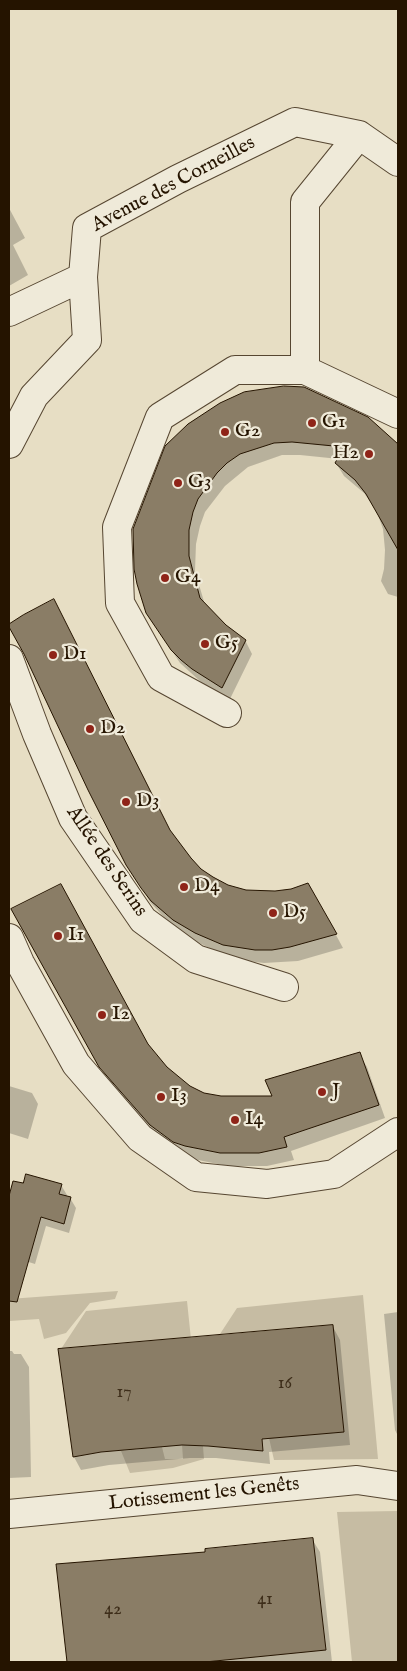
<!DOCTYPE html>
<html>
<head>
<meta charset="utf-8">
<style>
	body { margin:0 }
	#map { position:relative; width:407px; height:1671px; overflow:hidden; background:#e7dec4; font-family:"IM FELL English",serif }
	canvas { display:block }
	.frame { position:absolute; inset:0; border:10px solid #251400; pointer-events:none }
</style>
</head>
<body>
<div id="map">
<canvas width="407" height="1671"></canvas>
<div class="frame"></div>
</div>
<script>
const ctx = document.querySelector('canvas').getContext('2d');
ctx.lineJoin = 'round';
function fill(path, color) {
  ctx.fillStyle = color;
  ctx.fill(path, 'evenodd');
}
function strokePath(path, color, width, dash) {
  ctx.strokeStyle = color;
  ctx.lineWidth = width;
  ctx.lineCap = dash ? 'butt' : 'round';
  ctx.setLineDash(dash || []);
  ctx.stroke(path);
}
function label(font, color, halo, rows, align = 'center') {
  ctx.font = font + ' "IM FELL English",serif';
  ctx.lineWidth = 4.5;
  ctx.setLineDash([]);
  ctx.textBaseline = 'middle';
  ctx.strokeStyle = halo;
  ctx.fillStyle = color;
  for (const [text, x, y, turn = 0] of rows) {
    ctx.save();
    ctx.translate(x, y);
    ctx.rotate((+turn || 0) * Math.PI / 180);
    ctx.textAlign = isNaN(turn) ? turn : align;
    if (halo) ctx.strokeText(text, 0, 0);
    ctx.fillText(text, 0, 0);
    ctx.restore();
  }
}
fill(new Path2D(`
	M 118,1291 L 115,1299 L 90,1303 L 66,1333 L 44,1339 L 39,1319 L 9,1321 L 9,1299 Z
	M 363,1295 L 378,1459 L 274,1460 L 269,1438 L 344,1432 L 333,1326 L 220,1334 L 237,1308 Z
	M 187,1301 L 192,1349 L 61,1349 L 86,1311 Z
	M 182,1445 L 203,1446 L 204,1459 L 173,1468 L 130,1473 L 121,1451 L 162,1447 L 165,1459 L 183,1459 Z
	M 398,1511 L 398,1662 L 352,1662 L 337,1512 Z`), '#c6bca3');
fill(new Path2D(`
	M 9,208 L 25,238 L 13,245 L 28,275 L 9,286 Z
	M 367,418 L 398,446 L 398,597 L 388,594 L 381,581 L 384,569 L 385,550 L 383,529 L 376,510 L 364,493 L 344,476 L 336,463 L 339,459 L 300,455 L 282,455 L 248,467 L 225,486 L 205,512 L 200,526 L 196,544 L 195,571 L 205,605 L 225,626 L 245,640 L 252,654 L 229,701 L 201,682 L 180,663 L 156,627 L 166,447 Z
	M 172,835 L 200,870 L 228,887 L 246,892 L 316,898 L 343,948 L 298,961 L 264,963 L 232,959 L 193,940 L 171,925 L 150,902 L 123,855 Z
	M 13,910 L 148,1046 L 166,1068 L 190,1087 L 204,1094 L 221,1098 L 274,1098 L 359,1054 L 367,1067 L 385,1118 L 291,1151 L 294,1160 L 267,1166 L 228,1166 L 193,1159 L 159,1139 L 109,1081 Z
	M 9,1086 L 32,1093 L 38,1104 L 28,1139 L 9,1133 Z
	M 14,1182 L 61,1185 L 67,1195 L 66,1197 L 70,1198 L 76,1208 L 69,1233 L 46,1226 L 35,1264 L 16,1258 L 18,1261 L 9,1292 L 9,1200 Z
	M 398,1312 L 398,1436 L 395,1430 L 384,1314 Z
	M 333,1327 L 340,1340 L 350,1445 L 269,1452 L 270,1464 L 216,1458 L 190,1458 L 109,1465 L 81,1470 L 74,1457 L 59,1350 Z
	M 9,1351 L 12,1351 L 14,1354 L 21,1354 L 29,1367 L 31,1477 L 9,1478 Z
	M 312,1539 L 320,1552 L 332,1662 L 68,1662 L 58,1565 L 207,1554 Z`), '#0003');
const building = new Path2D(`
	M 284,386 L 304,387 L 368,417 L 398,444 L 398,550 L 366,494 L 355,480 L 335,463 L 344,447 L 292,442 L 274,443 L 240,454 L 227,463 L 217,473 L 198,499 L 193,512 L 189,530 L 189,556 L 200,598 L 226,625 L 246,640 L 222,688 L 192,669 L 181,660 L 171,650 L 146,613 L 137,584 L 134,569 L 133,529 L 165,446 L 188,424 L 220,403 L 244,392 Z
	M 54,599 L 170,830 L 191,858 L 201,869 L 213,877 L 228,885 L 246,890 L 275,891 L 291,889 L 308,883 L 337,934 L 290,947 L 272,950 L 255,950 L 223,945 L 195,933 L 173,920 L 151,901 L 141,888 L 126,865 L 88,790 L 24,654 L 9,627 L 9,624 L 23,615 Z
	M 61,884 L 148,1044 L 167,1067 L 190,1086 L 204,1093 L 221,1096 L 272,1096 L 265,1080 L 360,1052 L 379,1105 L 284,1137 L 287,1147 L 259,1153 L 220,1153 L 185,1146 L 173,1142 L 150,1125 L 99,1067 L 11,909 Z
	M 26,1174 L 62,1184 L 59,1194 L 71,1197 L 64,1224 L 41,1217 L 17,1302 L 9,1301 L 9,1196 L 13,1181 L 23,1183 Z
	M 333,1325 L 344,1432 L 262,1439 L 263,1451 L 208,1446 L 182,1445 L 101,1452 L 73,1457 L 58,1349 Z
	M 313,1538 L 326,1650 L 205,1662 L 67,1662 L 56,1564 L 205,1552 L 205,1549 Z`);
fill(building, '#8a7d66');
strokePath(building, '#251400', 1);
const street = new Path2D(`
	M 9,312 L 83,277
	M 305,370 L 305,202 L 359,135
	M 9,444 L 34,396 L 87,340 L 83,277 L 87,228 L 178,179 L 295,122 L 359,135 L 398,162
	M 9,659 L 37,734 L 73,818 L 143,920 L 196,959 L 284,987
	M 227,713 L 161,677 L 120,603 L 117,527 L 160,417 L 235,370 L 305,370 L 398,414
	M 9,938 L 20,963 L 76,1064 L 140,1138 L 196,1177 L 267,1184 L 334,1174 L 398,1132
	M 9,1514 L 357,1480 L 398,1486`);
strokePath(street, '#564631', 30);
strokePath(street, '#efead9', 28);
for (const [x, y, r, color] of [
	[312,423,5,"#8f2418"],
	[225,432,5,"#8f2418"],
	[369,454,5,"#8f2418"],
	[178,483,5,"#8f2418"],
	[165,578,5,"#8f2418"],
	[205,644,5,"#8f2418"],
	[53,655,5,"#8f2418"],
	[90,729,5,"#8f2418"],
	[126,802,5,"#8f2418"],
	[184,887,5,"#8f2418"],
	[273,913,5,"#8f2418"],
	[58,936,5,"#8f2418"],
	[102,1015,5,"#8f2418"],
	[322,1092,5,"#8f2418"],
	[161,1097,5,"#8f2418"],
	[235,1120,5,"#8f2418"]
]) {
  const dot = new Path2D();
  dot.arc(x, y, r, 0, 2 * Math.PI);
  ctx.fillStyle = color;
  ctx.fill(dot);
  strokePath(dot, '#efead9', 2);
}
label('18px', '#3e2e1a', null, [
	["16",285,1384],
	["17",124,1393],
	["41",265,1600],
	["42",113,1610]
]);
label('20px', '#251400', '#efead9', [
	["Avenue des Corneilles",174,185,-28],
	["Allée des Serins",106,862,56],
	["Lotissement les Genêts",204,1495,-6]
]);
label('20px', '#251400', '#efead9', [
	["G1",322,423],
	["G2",235,432],
	["H2",359,454,"right"],
	["G3",188,483],
	["G4",175,578],
	["G5",215,644],
	["D1",63,655],
	["D2",100,729],
	["D3",136,802],
	["D4",194,887],
	["D5",283,913],
	["I1",68,936],
	["I2",112,1015],
	["J",332,1092],
	["I3",171,1097],
	["I4",245,1120]
], 'left');
</script>
</body>
</html>
